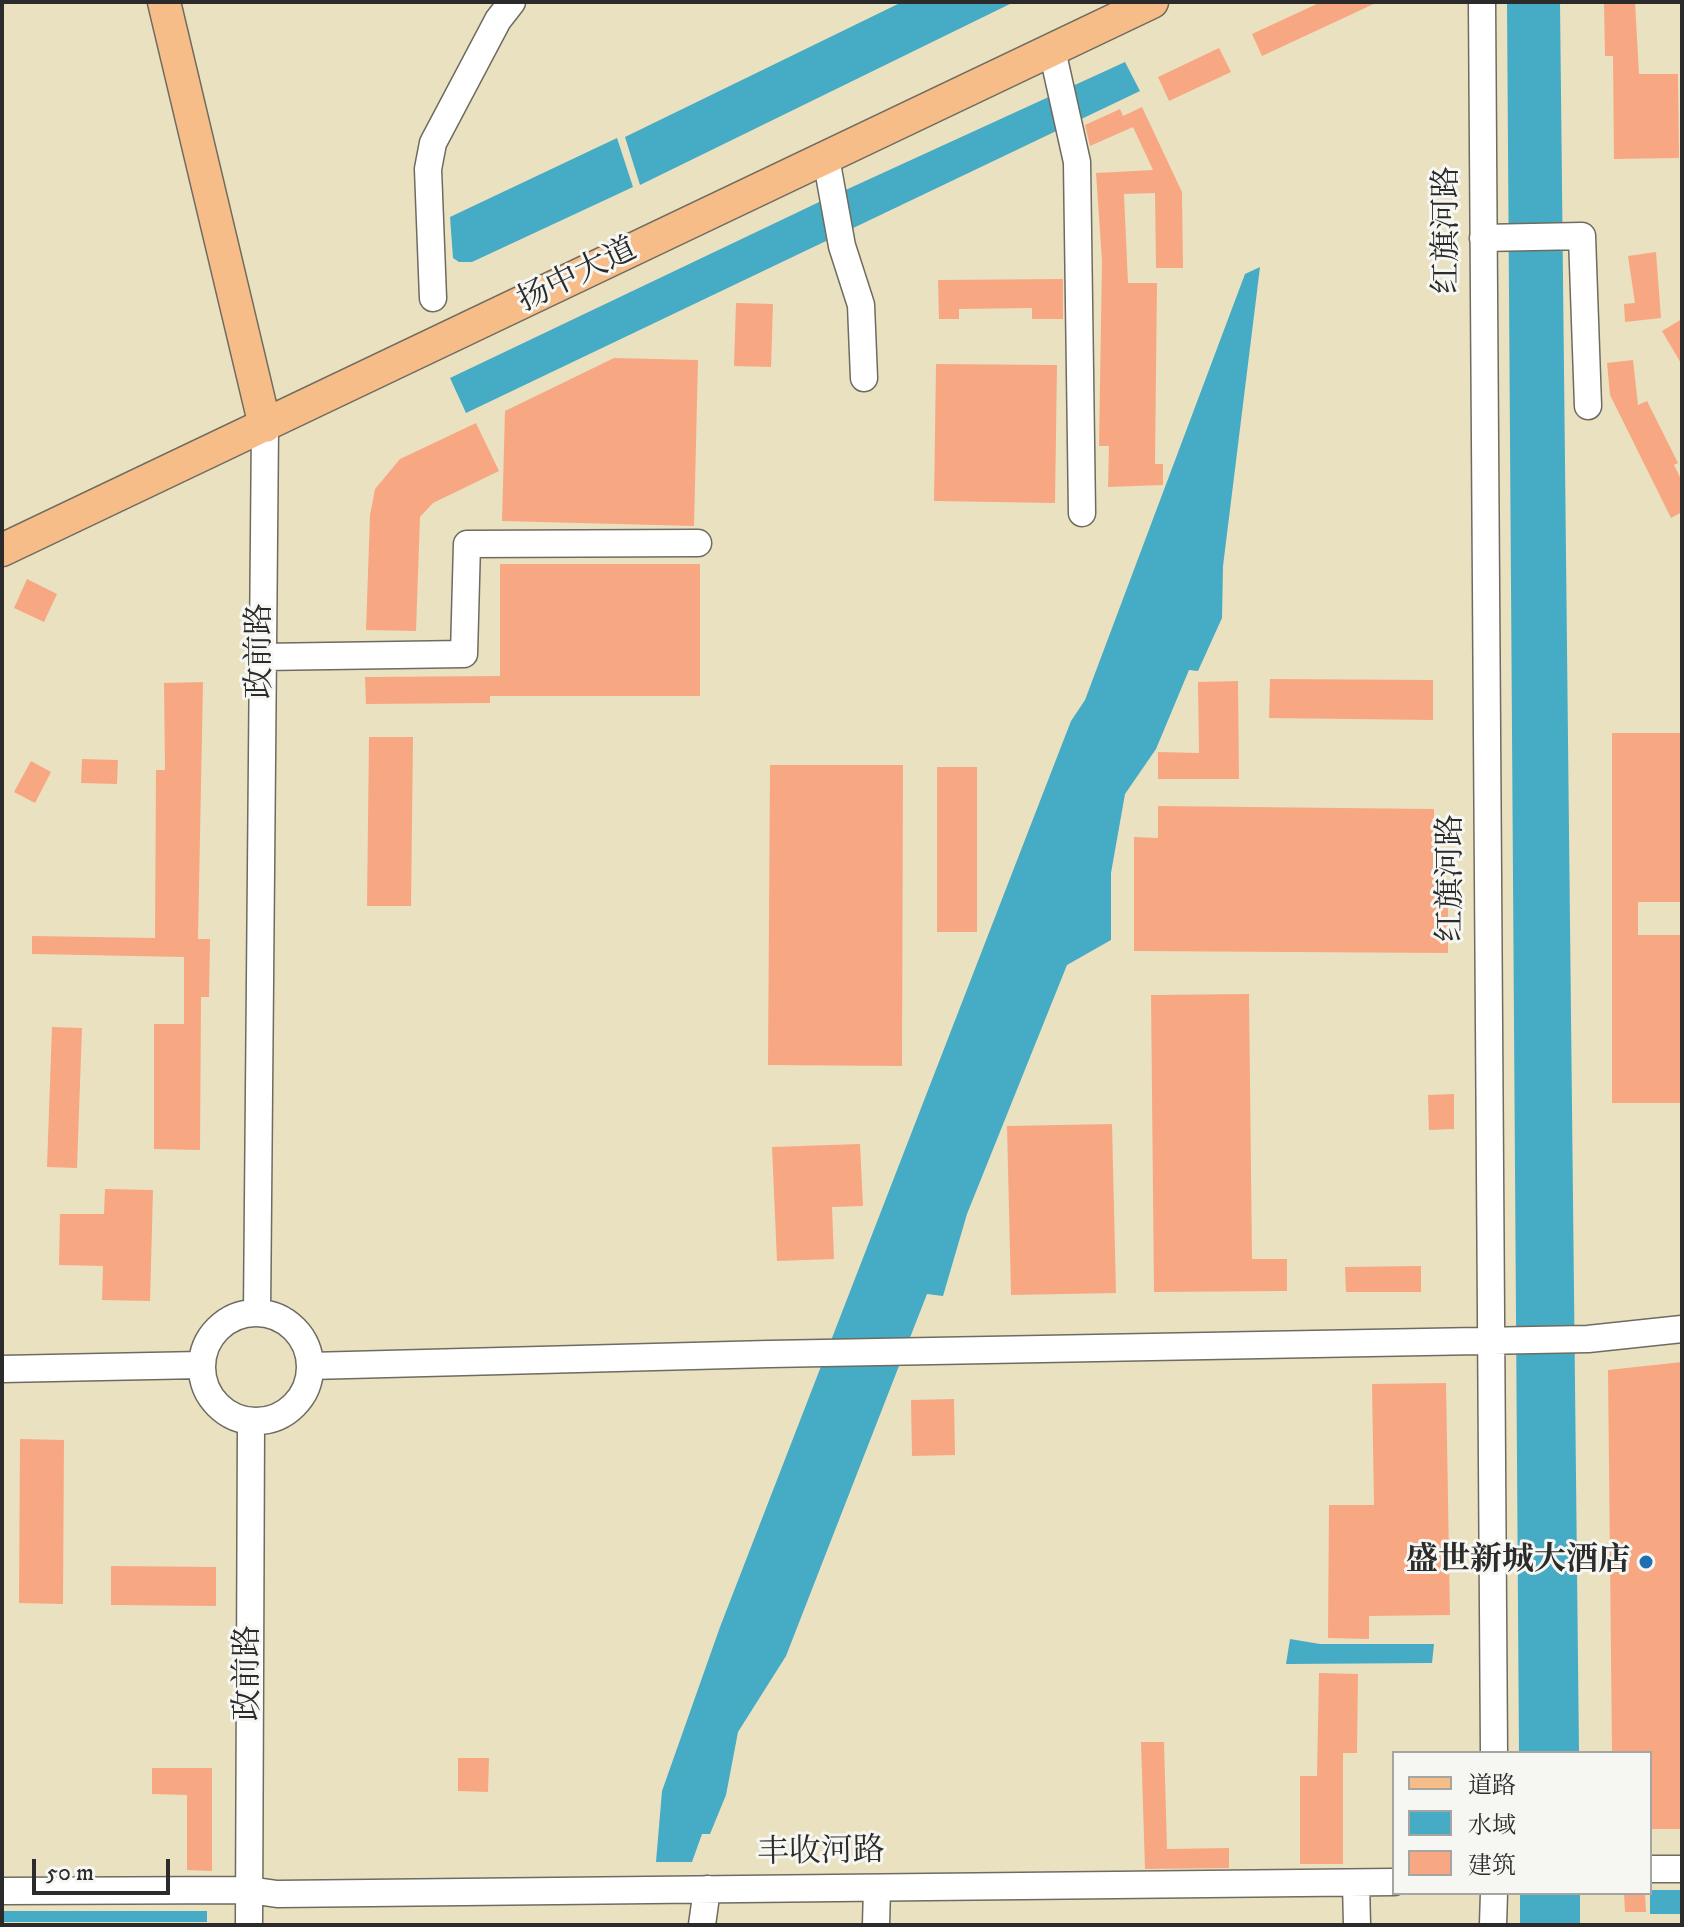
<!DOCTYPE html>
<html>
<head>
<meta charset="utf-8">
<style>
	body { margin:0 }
	#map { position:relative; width:1684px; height:1927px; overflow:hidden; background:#eae1c1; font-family:"IM FELL DW Pica","Noto Serif SC",serif }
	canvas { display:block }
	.frame { position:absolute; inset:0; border:4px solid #2b2b2b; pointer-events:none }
	.legend { position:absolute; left:1392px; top:1751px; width:260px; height:144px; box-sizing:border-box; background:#f6f6f2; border:2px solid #a5a5a2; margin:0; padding:10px 14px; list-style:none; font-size:24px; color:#2b2b2b }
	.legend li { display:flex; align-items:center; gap:16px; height:40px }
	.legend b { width:40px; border:2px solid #a5a5a2 }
	.scale { position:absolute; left:32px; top:1859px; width:138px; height:36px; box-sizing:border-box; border:4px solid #2b2b2b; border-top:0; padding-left:10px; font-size:24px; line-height:28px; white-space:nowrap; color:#2b2b2b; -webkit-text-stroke:6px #f6f6f2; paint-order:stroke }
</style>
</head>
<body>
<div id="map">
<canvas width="1684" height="1927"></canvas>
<div class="frame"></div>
<ul class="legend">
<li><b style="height:10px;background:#f7bd88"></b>道路</li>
<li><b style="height:22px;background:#46abc5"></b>水域</li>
<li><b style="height:22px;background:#f7a883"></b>建筑</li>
</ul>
<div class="scale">50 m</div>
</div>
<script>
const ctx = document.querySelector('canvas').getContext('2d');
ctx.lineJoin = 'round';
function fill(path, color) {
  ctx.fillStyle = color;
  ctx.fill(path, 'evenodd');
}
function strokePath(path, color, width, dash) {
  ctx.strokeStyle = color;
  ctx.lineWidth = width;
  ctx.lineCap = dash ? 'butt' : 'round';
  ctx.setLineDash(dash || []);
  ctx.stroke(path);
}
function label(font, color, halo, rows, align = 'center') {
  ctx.font = font + ' "IM FELL DW Pica","Noto Serif SC",serif';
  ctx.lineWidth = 6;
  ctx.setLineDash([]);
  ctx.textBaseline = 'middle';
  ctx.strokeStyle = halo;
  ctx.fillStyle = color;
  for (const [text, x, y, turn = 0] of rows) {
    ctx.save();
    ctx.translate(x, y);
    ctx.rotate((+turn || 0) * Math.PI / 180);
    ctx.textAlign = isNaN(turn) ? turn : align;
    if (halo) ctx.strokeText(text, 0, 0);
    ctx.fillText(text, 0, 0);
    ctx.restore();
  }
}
fill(new Path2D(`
	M 902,2 L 1014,2 L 640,185 L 625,137 Z
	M 1507,2 L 1560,2 L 1579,1753 L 1519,1753 Z
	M 1125,62 L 1140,91 L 466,413 L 450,378 L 815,204 Z
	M 617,138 L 633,187 L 472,262 L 459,262 L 453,258 L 450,217 Z
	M 1260,267 L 1223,566 L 1222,618 L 1198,671 L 1189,670 L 1156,749 L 1125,794 L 1111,873 L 1111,940 L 1067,965 L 967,1214 L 943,1296 L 927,1294 L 786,1656 L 738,1732 L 726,1795 L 710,1834 L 702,1834 L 692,1862 L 656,1862 L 662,1791 L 720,1627 L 1071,721 L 1085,700 L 1245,274 Z
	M 1290,1639 L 1320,1644 L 1434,1644 L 1432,1663 L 1286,1664 Z
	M 1650,1890 L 1682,1890 L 1682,1914 L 1650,1914 Z
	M 1520,1893 L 1580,1893 L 1580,1925 L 1520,1925 Z
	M 2,1911 L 207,1911 L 207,1922 L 2,1922 Z`), '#46abc5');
fill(new Path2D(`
	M 1321,2 L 1378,2 L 1262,56 L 1252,34 Z
	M 1604,2 L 1635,2 L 1639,74 L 1678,74 L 1679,158 L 1614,159 L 1613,56 L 1605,56 Z
	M 1219,48 L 1231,72 L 1169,101 L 1158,77 Z
	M 1142,107 L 1182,192 L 1183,268 L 1156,268 L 1155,193 L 1124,194 L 1128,283 L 1157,283 L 1155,464 L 1163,464 L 1163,485 L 1108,487 L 1109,446 L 1099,446 L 1102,261 L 1096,173 L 1153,170 L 1133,127 L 1090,146 L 1085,125 L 1120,109 L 1123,116 Z
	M 1656,252 L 1661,318 L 1625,322 L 1624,304 L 1635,303 L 1628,256 Z
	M 1063,279 L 1063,319 L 1032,319 L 1032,308 L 959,309 L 959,319 L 939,319 L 938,280 Z
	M 736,303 L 773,304 L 771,367 L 734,366 Z
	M 1682,319 L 1682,365 L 1662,331 Z
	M 614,358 L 698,360 L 694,526 L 502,521 L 505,411 Z
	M 1633,360 L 1638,405 L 1647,401 L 1678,463 L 1674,465 L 1682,481 L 1682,512 L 1671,518 L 1610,395 L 1607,363 Z
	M 936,364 L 1057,365 L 1055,503 L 934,501 Z
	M 476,423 L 499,471 L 433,503 L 420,517 L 416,631 L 366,630 L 370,515 L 375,489 L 400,459 Z
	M 500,564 L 700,564 L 700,696 L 490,696 L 490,703 L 366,704 L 365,677 L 500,676 Z
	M 27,579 L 57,594 L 44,622 L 14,608 Z
	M 1270,679 L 1433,680 L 1433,720 L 1269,718 Z
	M 1238,681 L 1239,779 L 1158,779 L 1158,752 L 1199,753 L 1198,682 Z
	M 203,682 L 198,939 L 210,939 L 209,997 L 201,997 L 200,1150 L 154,1149 L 154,1024 L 184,1024 L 184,957 L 32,954 L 32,936 L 155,938 L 156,770 L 165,770 L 164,683 Z
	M 1612,733 L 1682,733 L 1682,902 L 1638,902 L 1638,935 L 1682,935 L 1682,1103 L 1612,1103 Z
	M 369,737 L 413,737 L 411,906 L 367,906 Z
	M 82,759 L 118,760 L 117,784 L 81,783 Z
	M 31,761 L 51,772 L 35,803 L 14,792 Z
	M 770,765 L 903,765 L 902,1066 L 768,1065 Z
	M 937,767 L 977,767 L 977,932 L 937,932 Z
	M 1158,806 L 1434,809 L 1434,884 L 1448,884 L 1448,953 L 1134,951 L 1134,837 L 1158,838 Z
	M 1249,994 L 1252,1259 L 1287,1259 L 1287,1291 L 1154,1292 L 1151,995 Z
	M 52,1027 L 82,1028 L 77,1168 L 47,1167 Z
	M 1454,1094 L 1454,1129 L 1429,1130 L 1428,1095 Z
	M 1112,1124 L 1116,1293 L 1011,1295 L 1007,1126 Z
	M 860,1144 L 863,1206 L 832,1207 L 834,1259 L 777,1261 L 772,1147 Z
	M 105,1189 L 153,1190 L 150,1301 L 102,1300 L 103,1266 L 59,1265 L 60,1214 L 104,1214 Z
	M 1421,1266 L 1421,1292 L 1346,1292 L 1345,1267 Z
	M 1682,1362 L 1682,1829 L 1650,1829 L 1650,1753 L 1612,1753 L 1608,1370 Z
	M 1446,1383 L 1450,1615 L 1369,1616 L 1369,1639 L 1328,1638 L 1329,1505 L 1374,1505 L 1372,1384 Z
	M 954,1399 L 955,1455 L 912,1456 L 911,1400 Z
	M 20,1439 L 64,1440 L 63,1604 L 19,1603 Z
	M 111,1566 L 216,1567 L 216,1606 L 111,1605 Z
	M 1319,1673 L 1358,1674 L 1357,1753 L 1343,1753 L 1343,1864 L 1300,1864 L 1300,1776 L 1317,1776 Z
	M 1141,1742 L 1164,1742 L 1167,1849 L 1229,1848 L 1229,1868 L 1145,1869 Z
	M 458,1758 L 489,1758 L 488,1792 L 458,1791 Z
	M 152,1768 L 212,1768 L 212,1871 L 187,1870 L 187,1795 L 152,1794 Z
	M 1624,1893 L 1645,1893 L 1646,1912 L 1625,1912 Z`), '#f7a883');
const minor = new Path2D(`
	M 1482,2 L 1494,1753
	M 1052,50 L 1077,162 L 1082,513
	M 826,158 L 842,246 L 861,305 L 864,378
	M 1483,238 L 1582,236 L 1588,406
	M 433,298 L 428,169 L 433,143 L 498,20 L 512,2
	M 262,657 L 464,654 L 467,544 L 698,543
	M 257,1312 L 265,426
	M202 1367a54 54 0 1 1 108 0a54 54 0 1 1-108 0Z
	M 310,1366 L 769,1354 L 1588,1339 L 1682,1329
	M 2,1369 L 201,1365
	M 1650,1869 L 1682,1869
	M 1356,1883 L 1357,1925
	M 2,1891 L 249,1890 L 277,1894 L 1394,1882
	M 249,1925 L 251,1421
	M 702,1925 L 707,1889
	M 876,1925 L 877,1888
	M 1493,1925 L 1494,1893`);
const major = new Path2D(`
	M 164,2 L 265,426
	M 2,550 L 1152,2`);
strokePath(minor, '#6e6b60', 29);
strokePath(major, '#6e6b60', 35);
strokePath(minor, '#fff', 26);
strokePath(major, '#f7bd88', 32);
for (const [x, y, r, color] of [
	[1646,1562,8,"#1f6fb2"]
]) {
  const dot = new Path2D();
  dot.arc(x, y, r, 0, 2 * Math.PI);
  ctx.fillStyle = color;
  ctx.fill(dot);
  strokePath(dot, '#f6f6f2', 3);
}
label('32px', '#2b2b2b', '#f6f6f2', [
	["红旗河路",1449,230,-90],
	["扬中大道",578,277,-26],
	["政前路",262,651,-90],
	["红旗河路",1453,878,-90],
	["政前路",250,1673,-90],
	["丰收河路",821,1854,-1]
]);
label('bold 32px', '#2b2b2b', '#f6f6f2', [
	["盛世新城大酒店",1630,1562]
], 'right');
</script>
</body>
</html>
